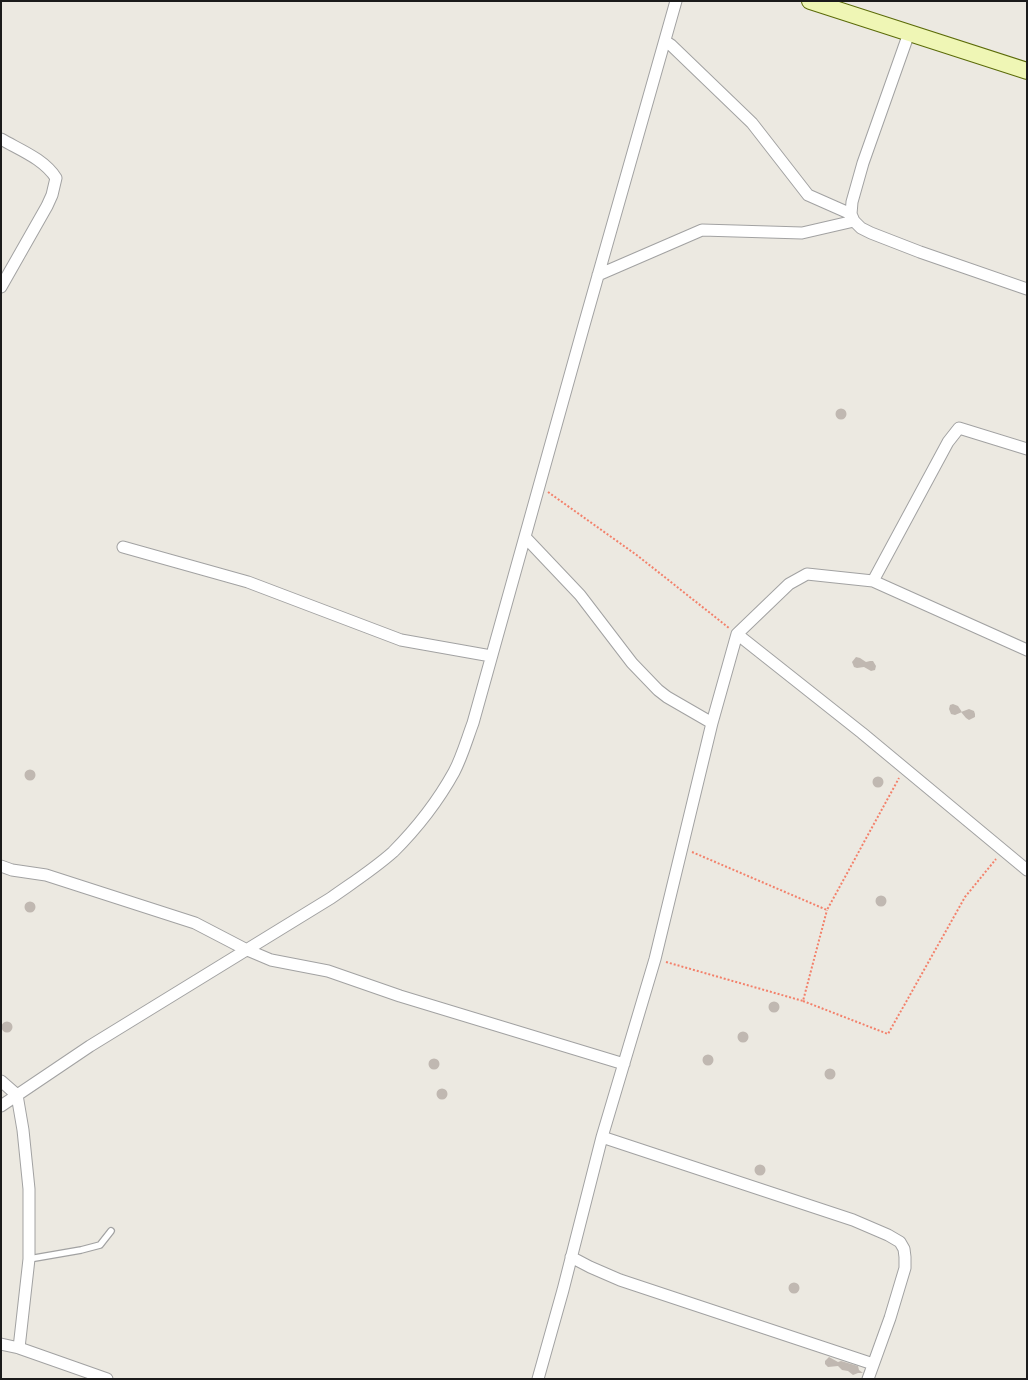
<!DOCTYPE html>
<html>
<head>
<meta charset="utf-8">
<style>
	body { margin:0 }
	#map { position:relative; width:1028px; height:1380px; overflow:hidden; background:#ece9e1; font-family:"Work Sans",sans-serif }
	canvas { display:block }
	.frame { position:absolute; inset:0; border:2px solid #1b1b1b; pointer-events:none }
</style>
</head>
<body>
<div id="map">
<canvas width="1028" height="1380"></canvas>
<div class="frame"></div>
</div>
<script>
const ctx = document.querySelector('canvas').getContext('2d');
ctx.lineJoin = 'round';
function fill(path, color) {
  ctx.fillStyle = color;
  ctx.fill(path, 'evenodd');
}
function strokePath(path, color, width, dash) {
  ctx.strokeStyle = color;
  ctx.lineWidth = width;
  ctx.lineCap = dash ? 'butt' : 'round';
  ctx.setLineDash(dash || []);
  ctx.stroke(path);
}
fill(new Path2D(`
	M835.5 414a5.5 5.5 0 1 1 11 0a5.5 5.5 0 1 1-11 0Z
	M 856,657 L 860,658 L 866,662 L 870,661 L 873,661 L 876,666 L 875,670 L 871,671 L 864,667 L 857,668 L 854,667 L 852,662 Z
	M 953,704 L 958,706 L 962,712 L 955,715 L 951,714 L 949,709 L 950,705 Z
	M 969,709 L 974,711 L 975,714 L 975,717 L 969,720 L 966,718 L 961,712 Z
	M24.5 775a5.5 5.5 0 1 1 11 0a5.5 5.5 0 1 1-11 0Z
	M872.5 782a5.5 5.5 0 1 1 11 0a5.5 5.5 0 1 1-11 0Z
	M875.5 901a5.5 5.5 0 1 1 11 0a5.5 5.5 0 1 1-11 0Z
	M24.5 907a5.5 5.5 0 1 1 11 0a5.5 5.5 0 1 1-11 0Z
	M768.5 1007a5.5 5.5 0 1 1 11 0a5.5 5.5 0 1 1-11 0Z
	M1.5 1027a5.5 5.5 0 1 1 11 0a5.5 5.5 0 1 1-11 0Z
	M737.5 1037a5.5 5.5 0 1 1 11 0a5.5 5.5 0 1 1-11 0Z
	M702.5 1060a5.5 5.5 0 1 1 11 0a5.5 5.5 0 1 1-11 0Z
	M428.5 1064a5.5 5.5 0 1 1 11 0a5.5 5.5 0 1 1-11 0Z
	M824.5 1074a5.5 5.5 0 1 1 11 0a5.5 5.5 0 1 1-11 0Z
	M436.5 1094a5.5 5.5 0 1 1 11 0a5.5 5.5 0 1 1-11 0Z
	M754.5 1170a5.5 5.5 0 1 1 11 0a5.5 5.5 0 1 1-11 0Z
	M788.5 1288a5.5 5.5 0 1 1 11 0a5.5 5.5 0 1 1-11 0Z
	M 829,1357 L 838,1362 L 841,1361 L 858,1366 L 859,1370 L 863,1373 L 858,1373 L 853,1375 L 848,1371 L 842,1370 L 838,1366 L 828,1367 L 825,1364 L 825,1361 Z`), '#c0b8b1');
const lane = new Path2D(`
	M 29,1259 L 81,1250 L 100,1245 L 111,1231`);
const street = new Path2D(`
	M 909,33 L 863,163 L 852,202 L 851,214 L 854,221 L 861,228 L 871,233 L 920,252 L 1027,289
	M 665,41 L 671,45 L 752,123 L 808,195 L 851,214
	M 1,139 C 20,150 44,159 56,178 L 52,195 L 47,206 L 1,287
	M 598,275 L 702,230 L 802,233 L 854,221
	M 525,537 L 580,595 L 632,663 L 658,690 L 667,697 L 712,723 L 655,959 L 602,1137 L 563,1290 L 538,1379
	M 123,547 L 248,582 L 401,640 L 491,656
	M 873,581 L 948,442 L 959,428 L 1027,449
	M 737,634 L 862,733 L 1027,870
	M 712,723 L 737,634 L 789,584 L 807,574 L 873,581 L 1027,650
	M 1,866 L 12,870 L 46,875 L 195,923 L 245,949 L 271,960 L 328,971 L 400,996 L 624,1064
	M 1,1081 L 17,1095 L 23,1130 L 29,1189 L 29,1259 L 19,1348
	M 1,1106 L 90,1046 L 331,898 C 352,883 374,869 393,852 C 417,828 438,801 454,772 C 462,757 467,739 473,723 L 584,325 L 676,1
	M 602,1137 L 853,1220 L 888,1235 L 900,1242 L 904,1249 L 905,1257 L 905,1268 L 890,1318 L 868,1379
	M 571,1257 L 590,1267 L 620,1280 L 873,1364
	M 1,1344 L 19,1348 L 107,1379`);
const secondary = new Path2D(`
	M 810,1 L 1027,71`);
strokePath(lane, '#a2a2a2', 8);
strokePath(street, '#a2a2a2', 13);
strokePath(secondary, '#5b6b09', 18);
strokePath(new Path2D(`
	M 548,492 L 638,556 L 729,628
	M 692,852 L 827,910 L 899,778
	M 666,962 L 803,1001 L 827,910
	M 803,1001 L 888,1034 L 965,897 L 996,859`), '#f3816b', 2, [2, 2]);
strokePath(lane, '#fff', 5.5);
strokePath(street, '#fff', 11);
strokePath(secondary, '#eff6b5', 16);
</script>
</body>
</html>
